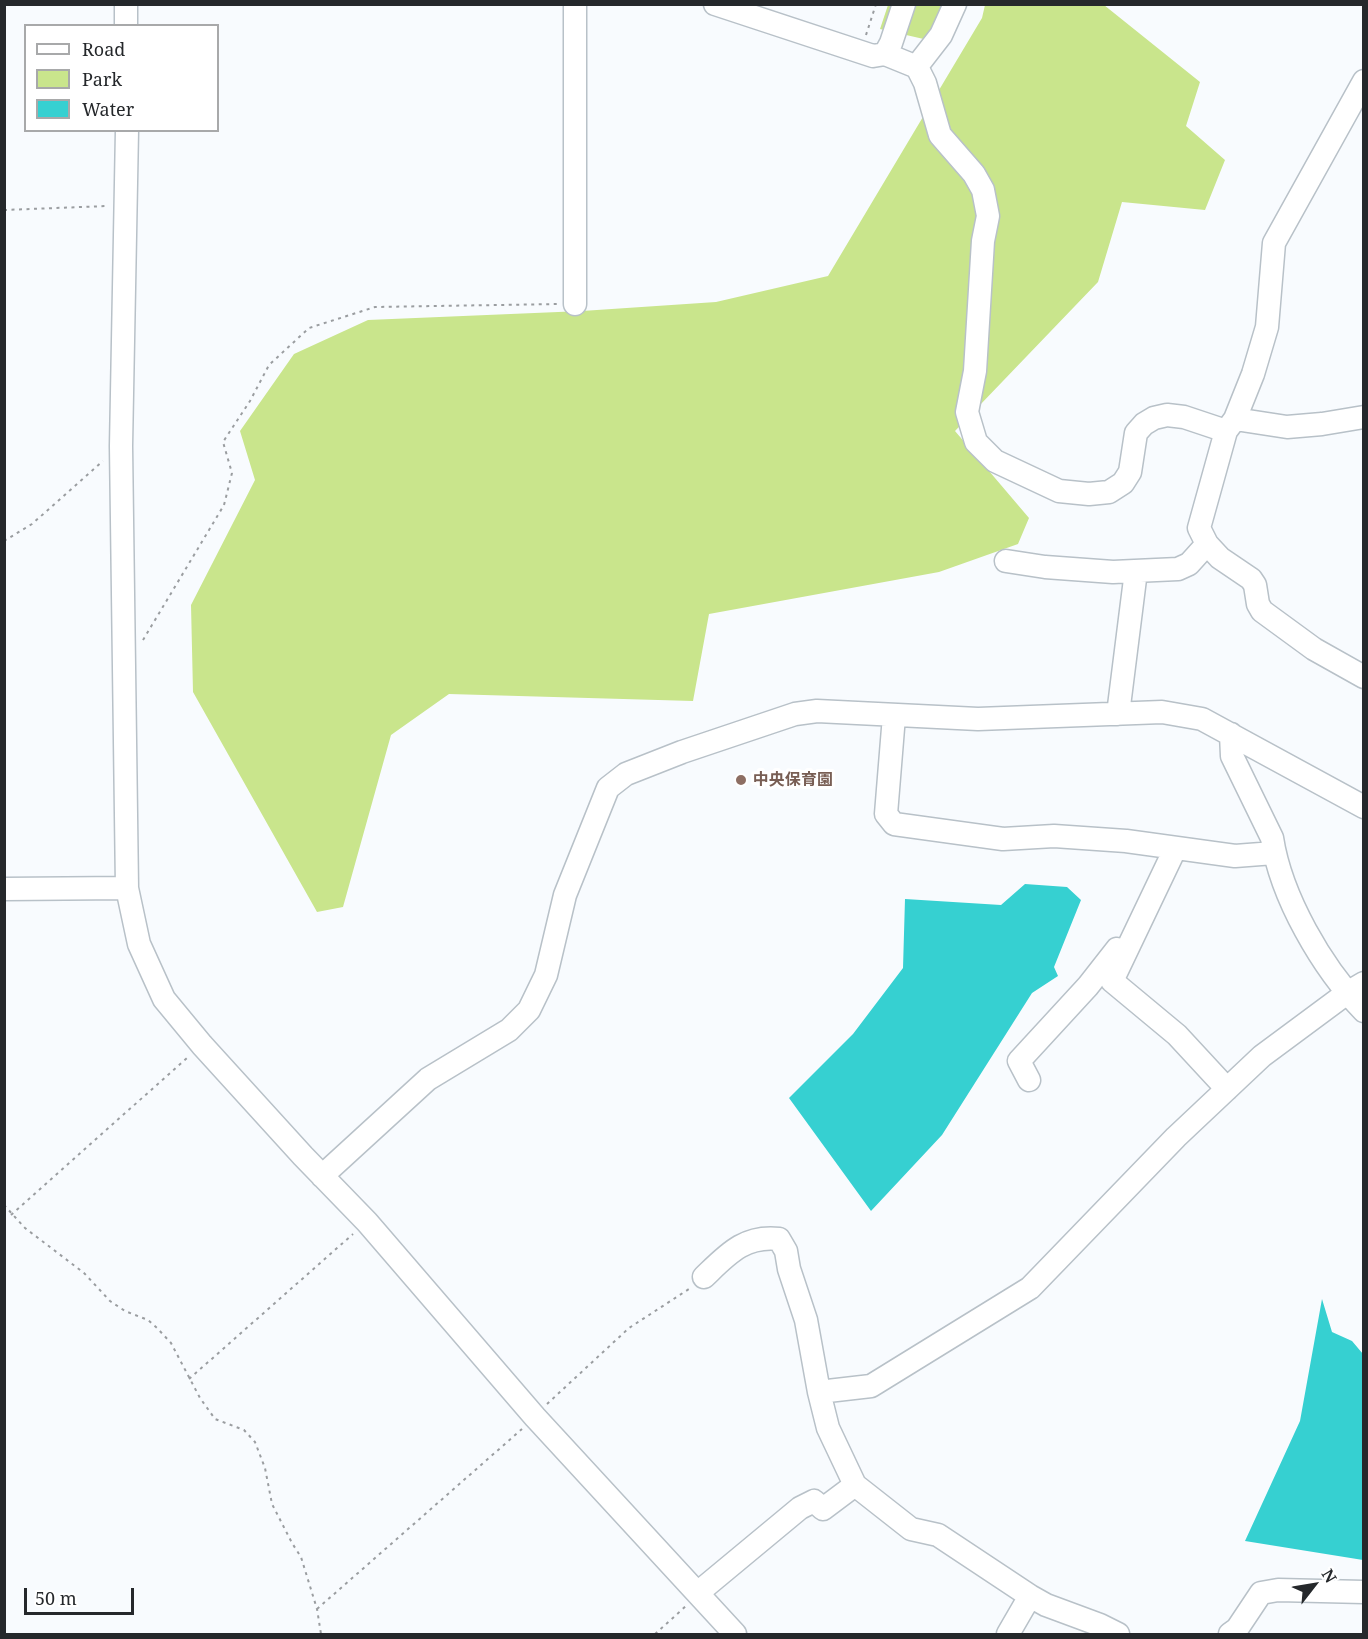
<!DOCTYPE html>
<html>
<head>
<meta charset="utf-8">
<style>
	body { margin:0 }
	#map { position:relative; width:1368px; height:1639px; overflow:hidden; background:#f8fbfe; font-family:"Noto Serif",serif }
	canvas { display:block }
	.frame { position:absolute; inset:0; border:6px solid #25282b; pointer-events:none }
	.legend { position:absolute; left:24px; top:24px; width:195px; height:108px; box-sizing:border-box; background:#fff; border:2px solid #a8a9aa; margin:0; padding:8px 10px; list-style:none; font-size:18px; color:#25282b }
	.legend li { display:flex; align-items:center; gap:12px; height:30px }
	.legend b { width:30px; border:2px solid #a8a9aa }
	.north { position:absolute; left:1284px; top:1555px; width:60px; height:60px; -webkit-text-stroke:4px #fff; paint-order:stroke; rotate:59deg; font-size:16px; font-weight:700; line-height:24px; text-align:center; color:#25282b }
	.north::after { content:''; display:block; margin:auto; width:21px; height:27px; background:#25282b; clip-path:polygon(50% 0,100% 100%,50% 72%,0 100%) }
	.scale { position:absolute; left:24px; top:1588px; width:110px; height:27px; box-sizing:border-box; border:3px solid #25282b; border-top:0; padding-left:8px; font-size:18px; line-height:21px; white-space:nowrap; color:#25282b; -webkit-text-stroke:4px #fff; paint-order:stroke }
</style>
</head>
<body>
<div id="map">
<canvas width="1368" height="1639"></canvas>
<div class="frame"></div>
<ul class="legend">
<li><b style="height:8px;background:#fff"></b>Road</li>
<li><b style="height:16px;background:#c9e58c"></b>Park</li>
<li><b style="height:16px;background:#36d0d1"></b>Water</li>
</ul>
<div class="north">N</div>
<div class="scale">50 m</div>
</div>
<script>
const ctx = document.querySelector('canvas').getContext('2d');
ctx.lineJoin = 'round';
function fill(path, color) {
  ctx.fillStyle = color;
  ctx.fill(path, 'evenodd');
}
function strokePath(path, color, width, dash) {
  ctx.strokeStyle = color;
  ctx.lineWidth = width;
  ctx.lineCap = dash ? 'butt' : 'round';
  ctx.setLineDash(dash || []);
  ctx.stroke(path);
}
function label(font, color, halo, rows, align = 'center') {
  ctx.font = font + ' "Noto Serif","Noto Sans JP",serif';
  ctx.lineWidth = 6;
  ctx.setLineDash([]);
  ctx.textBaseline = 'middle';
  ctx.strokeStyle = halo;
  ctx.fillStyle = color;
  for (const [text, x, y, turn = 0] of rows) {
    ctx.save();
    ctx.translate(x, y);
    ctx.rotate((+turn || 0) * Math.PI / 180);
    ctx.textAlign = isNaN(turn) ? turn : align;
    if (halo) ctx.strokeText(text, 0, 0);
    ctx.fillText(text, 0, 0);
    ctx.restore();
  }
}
fill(new Path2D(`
	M 888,5 L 964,5 L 928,40 L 880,29 Z
	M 985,5 L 1104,5 L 1200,82 L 1186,126 L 1225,160 L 1205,210 L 1122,202 L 1098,282 L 955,431 L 1029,518 L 1018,544 L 939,572 L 709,614 L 693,701 L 449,694 L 391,735 L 343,907 L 317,912 L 193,692 L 191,605 L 255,480 L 240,431 L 294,354 L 368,320 L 582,311 L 716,302 L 828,276 L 982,18 Z`), '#c9e58c');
fill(new Path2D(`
	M 1025,884 L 1067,887 L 1081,900 L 1054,967 L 1058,976 L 1032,993 L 942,1135 L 871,1211 L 789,1098 L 853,1034 L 903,968 L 905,899 L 1001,905 Z
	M 1322,1299 L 1332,1332 L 1352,1341 L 1363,1354 L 1363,1560 L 1245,1541 L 1300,1421 Z`), '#36d0d1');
const minor = new Path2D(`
	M 126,4 L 126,26
	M 575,4 L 575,304
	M 715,4 L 873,56 L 885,54 L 891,43 L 904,4
	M 885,54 L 917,67 L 925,83 L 940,135 L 974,174 L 983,190 L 988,216 L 983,241 L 975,371 L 967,412 L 976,442 L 995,461 L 1059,491 L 1089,494 L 1109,492 L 1123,483 L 1130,472 L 1136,433 L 1144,424 L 1154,418 L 1167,415 L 1184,417 L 1226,431
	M 917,66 L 941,35 L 955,4
	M 1364,81 L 1274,243 L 1267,327 L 1253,374 L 1235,419 L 1226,431 L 1199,528 L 1207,544 L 1220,558 L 1251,579 L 1255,585 L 1258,604 L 1262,611 L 1314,649 L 1364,677
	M 127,130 L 121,446 L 127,888 L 139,944 L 164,999 L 202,1045 L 303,1156 L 367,1222 L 535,1417 L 735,1634
	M 1235,419 L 1287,427 L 1322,424 L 1364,417
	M 1006,561 L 1045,567 L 1113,572 L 1178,569 L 1189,564 L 1207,544
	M 1118,714 L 1136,571
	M 894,716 L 886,814 L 894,824 L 1003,839 L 1054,836 L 1126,841 L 1235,856 L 1274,853
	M 1231,734 L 1232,756 L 1272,838 C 1281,897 1322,968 1364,1011
	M 1175,849 L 1112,981 L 1177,1035 L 1227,1089
	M 4,889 L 127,888
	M 1029,1080 L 1019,1061 L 1088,986 L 1117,949
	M 322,1176 L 428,1079 L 509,1030 L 529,1010 L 546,975 L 565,895 L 608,788 L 626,774 L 682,752 L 795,714 L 817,711 L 978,719 L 1162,712 L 1202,719 L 1364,807
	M 704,1277 C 727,1255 744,1235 779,1239 L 786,1251 L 789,1269 L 806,1320 L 819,1392 L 828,1428 L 855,1485 L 911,1529 L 938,1535 L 1030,1596 L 1046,1605 L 1100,1625 L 1118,1634
	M 819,1392 L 871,1386 L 1030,1288 L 1176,1137 L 1262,1056 L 1347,993 L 1364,983
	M 699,1595 L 706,1586 L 800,1508 L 814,1501 L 823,1509 L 855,1485
	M 1008,1634 L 1030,1596
	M 1230,1634 L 1237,1629 L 1261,1593 L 1278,1590 L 1364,1592`);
strokePath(minor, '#b8c1c8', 25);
strokePath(new Path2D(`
	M 866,35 L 876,4
	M 4,210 L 107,206
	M 4,541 L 32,524 L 103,461
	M 143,640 L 224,505 L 232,473 L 223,442 L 250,401 L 269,365 L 309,328 L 375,307 L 558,304
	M 4,1205 L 25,1228 L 84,1273 L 110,1301 L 125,1311 L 148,1320 L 157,1328 L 171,1343 L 200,1398 L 215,1419 L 244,1430 L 255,1442 L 265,1468 L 272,1504 L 292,1543 L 301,1557 L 317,1609 L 321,1634
	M 11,1215 L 188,1057
	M 189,1379 L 353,1234
	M 547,1404 L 629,1328 L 689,1289
	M 317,1609 L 522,1429
	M 655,1634 L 686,1606`), '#9a9da0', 2, [3, 4.5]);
strokePath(minor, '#fff', 22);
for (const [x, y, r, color] of [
	[741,780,6,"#8d6e63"]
]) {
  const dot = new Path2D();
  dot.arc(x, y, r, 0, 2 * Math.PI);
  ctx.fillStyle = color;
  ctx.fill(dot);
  strokePath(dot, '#fff', 2);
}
label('bold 16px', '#785e54', '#fff', [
	["中央保育園",753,780]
], 'left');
</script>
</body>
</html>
